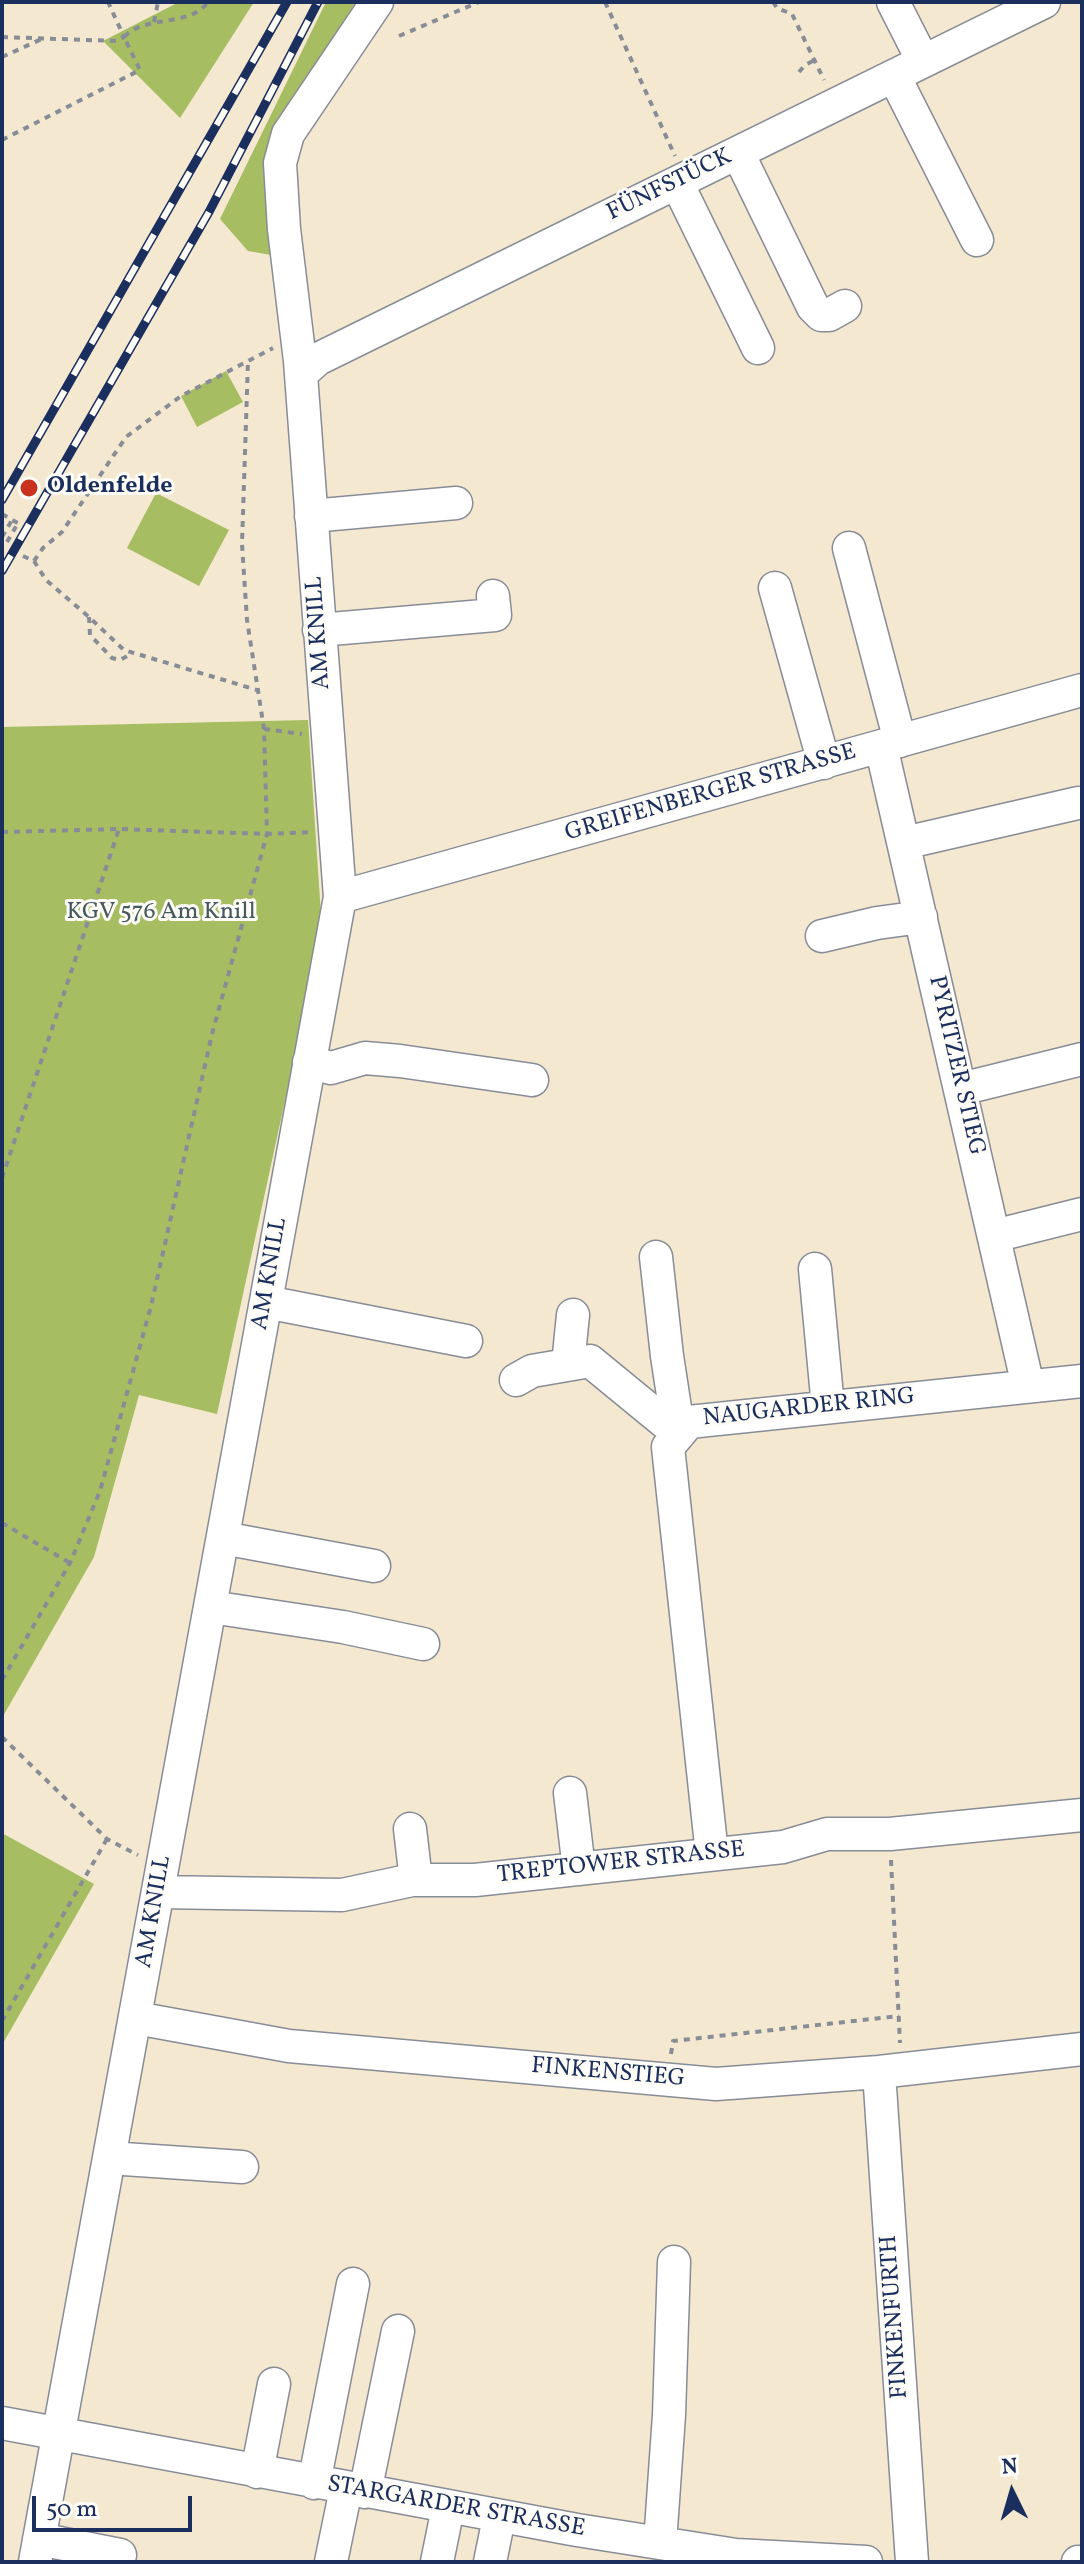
<!DOCTYPE html>
<html>
<head>
<meta charset="utf-8">
<style>
	body { margin:0 }
	#map { position:relative; width:1084px; height:2564px; overflow:hidden; background:#f4e8d0; font-family:Vollkorn,serif }
	canvas { display:block }
	.frame { position:absolute; inset:0; border:4px solid #1b2f5e; pointer-events:none }
	.north { position:absolute; left:972px; top:2452px; width:80px; height:80px; -webkit-text-stroke:6px #fdfcf7; paint-order:stroke; rotate:355deg; font-size:22px; font-weight:700; line-height:32px; text-align:center; color:#1b2f5e }
	.north::after { content:''; display:block; margin:auto; width:28px; height:36px; background:#1b2f5e; clip-path:polygon(50% 0,100% 100%,50% 72%,0 100%) }
	.scale { position:absolute; left:32px; top:2496px; width:160px; height:36px; box-sizing:border-box; border:4px solid #1b2f5e; border-top:0; padding-left:10px; font-size:24px; line-height:28px; white-space:nowrap; color:#1b2f5e; -webkit-text-stroke:6px #fdfcf7; paint-order:stroke }
</style>
</head>
<body>
<div id="map">
<canvas width="1084" height="2564"></canvas>
<div class="frame"></div>
<div class="north">N</div>
<div class="scale">50 m</div>
</div>
<script>
const ctx = document.querySelector('canvas').getContext('2d');
ctx.lineJoin = 'round';
function fill(path, color) {
  ctx.fillStyle = color;
  ctx.fill(path, 'evenodd');
}
function strokePath(path, color, width, dash) {
  ctx.strokeStyle = color;
  ctx.lineWidth = width;
  ctx.lineCap = dash ? 'butt' : 'round';
  ctx.setLineDash(dash || []);
  ctx.stroke(path);
}
function label(font, color, halo, rows, align = 'center') {
  ctx.font = font + ' Vollkorn,serif';
  ctx.lineWidth = 6;
  ctx.setLineDash([]);
  ctx.textBaseline = 'middle';
  ctx.strokeStyle = halo;
  ctx.fillStyle = color;
  for (const [text, x, y, turn = 0] of rows) {
    ctx.save();
    ctx.translate(x, y);
    ctx.rotate((+turn || 0) * Math.PI / 180);
    ctx.textAlign = isNaN(turn) ? turn : align;
    if (halo) ctx.strokeText(text, 0, 0);
    ctx.fillText(text, 0, 0);
    ctx.restore();
  }
}
fill(new Path2D(`
	M 179,2 L 254,2 L 180,118 L 103,41 Z
	M 326,2 L 356,2 L 271,136 L 271,255 L 248,251 L 220,219 Z
	M 226,371 L 243,402 L 197,427 L 181,396 Z
	M 156,493 L 229,530 L 199,586 L 127,548 Z
	M 308,720 L 322,930 L 217,1414 L 139,1395 L 94,1557 L 2,1718 L 2,727 Z
	M 2,1833 L 94,1884 L 2,2045 Z`), '#a6bd62');
const minor = new Path2D(`
	M 893,2 L 923,61
	M 894,76 L 977,240
	M 738,153 L 813,307 L 821,315 L 829,315 L 845,306
	M 677,183 L 758,348
	M 301,374 L 318,359 L 1044,2
	M 311,516 L 456,503
	M 849,548 L 900,741
	M 775,588 L 824,763
	M 319,630 L 495,615 L 493,596
	M 881,746 L 1028,1386
	M 904,843 L 1078,803
	M 340,897 L 1082,690
	M 822,936 L 877,923 L 921,917
	M 309,1062 L 331,1068 L 365,1058 L 400,1061 L 532,1080
	M 961,1089 L 1082,1059
	M 994,1236 L 1082,1214
	M 656,1257 L 667,1356 L 679,1434
	M 815,1269 L 828,1407
	M 266,1302 L 466,1341
	M 568,1364 L 573,1315
	M 516,1380 L 532,1371 L 590,1361 L 679,1434
	M 223,1538 L 374,1566
	M 211,1607 L 343,1627 L 423,1644
	M 570,1793 L 579,1869
	M 410,1829 L 416,1880
	M 712,1854 L 668,1447 L 689,1422 L 1082,1381
	M 159,1892 L 342,1895 L 412,1880 L 475,1880 L 783,1847 L 827,1834 L 890,1834 L 1082,1815
	M 136,2018 L 289,2046 L 716,2084 L 879,2072 L 1082,2049
	M 879,2072 L 912,2562
	M 109,2158 L 242,2167
	M 2,2423 L 577,2530 L 736,2555 L 866,2562
	M 257,2472 L 274,2384
	M 314,2483 L 353,2284
	M 365,2492 L 398,2331
	M 39,2539 L 120,2555
	M 660,2543 L 669,2415 L 674,2262
	M 35,2562 L 340,897 L 300,361 L 284,229 L 280,163 L 288,134 L 377,2
	M 331,2562 L 346,2489
	M 437,2562 L 448,2508
	M 490,2562 L 499,2518
	M 1078,2562 L 1082,2562`);
strokePath(minor, '#888c97', 35);
strokePath(new Path2D(`
	M 605,2 L 675,156
	M 773,2 L 777,8 L 792,14 L 824,80
	M 154,22 L 158,2
	M 399,36 L 479,2
	M 2,37 L 116,41 L 124,37 L 108,2
	M 2,57 L 44,38
	M 799,72 L 805,65 L 815,60
	M 2,140 L 140,70 L 124,37 C 146,14 189,28 208,2
	M 2,194 L 2,203
	M 2,514 L 23,526
	M 2,537 L 12,520
	M 7,542 L 18,523
	M 23,556 L 34,561 L 46,580 L 89,617 L 124,650 L 257,690
	M 34,561 L 43,548 L 62,532 L 126,437 L 181,396 L 273,348
	M 89,617 L 90,635 L 112,658 L 120,660 L 133,653
	M 264,729 L 302,734
	M 2,832 L 119,829 L 267,834 L 311,832
	M 2,1178 L 119,829
	M 2,1523 L 70,1563
	M 2,1680 L 70,1563 L 100,1491 L 151,1306 L 212,1034 L 267,834 L 264,729 L 247,620 L 242,544 L 248,361
	M 2,1737 L 107,1839 L 138,1855
	M 891,1860 L 900,2043
	M 2,2021 L 107,1839
	M 671,2054 L 673,2041 L 899,2016`), '#888c97', 4, [6, 6]);
strokePath(minor, '#fff', 32);
const rail = new Path2D(`
	M 2,500 L 287,2
	M 2,571 L 209,212 L 318,2`);
strokePath(rail, '#1b2f5e', 9);
strokePath(rail, '#fdfcf7', 6, [18]);
for (const [x, y, r, color] of [
	[29,488,10,"#c8321e"]
]) {
  const dot = new Path2D();
  dot.arc(x, y, r, 0, 2 * Math.PI);
  ctx.fillStyle = color;
  ctx.fill(dot);
  strokePath(dot, '#fdfcf7', 3);
}
label('24px', '#1b2f5e', '#fdfcf7', [
	["FÜNFSTÜCK",670,186,-26],
	["AM KNILL",320,633,-94],
	["GREIFENBERGER STRASSE",711,794,-16],
	["PYRITZER STIEG",955,1066,77],
	["AM KNILL",271,1274,-80],
	["NAUGARDER RING",809,1409,-6],
	["TREPTOWER STRASSE",621,1864,-6],
	["AM KNILL",155,1912,-80],
	["FINKENSTIEG",608,2074,5],
	["FINKENFURTH",896,2317,-94],
	["STARGARDER STRASSE",456,2508,10]
]);
label('bold 24px', '#1b2f5e', '#fdfcf7', [
	["Oldenfelde",47,488]
], 'left');
label('24px', '#455a5f', '#fdfcf7', [
	["KGV 576 Am Knill",161,914]
]);
</script>
</body>
</html>
